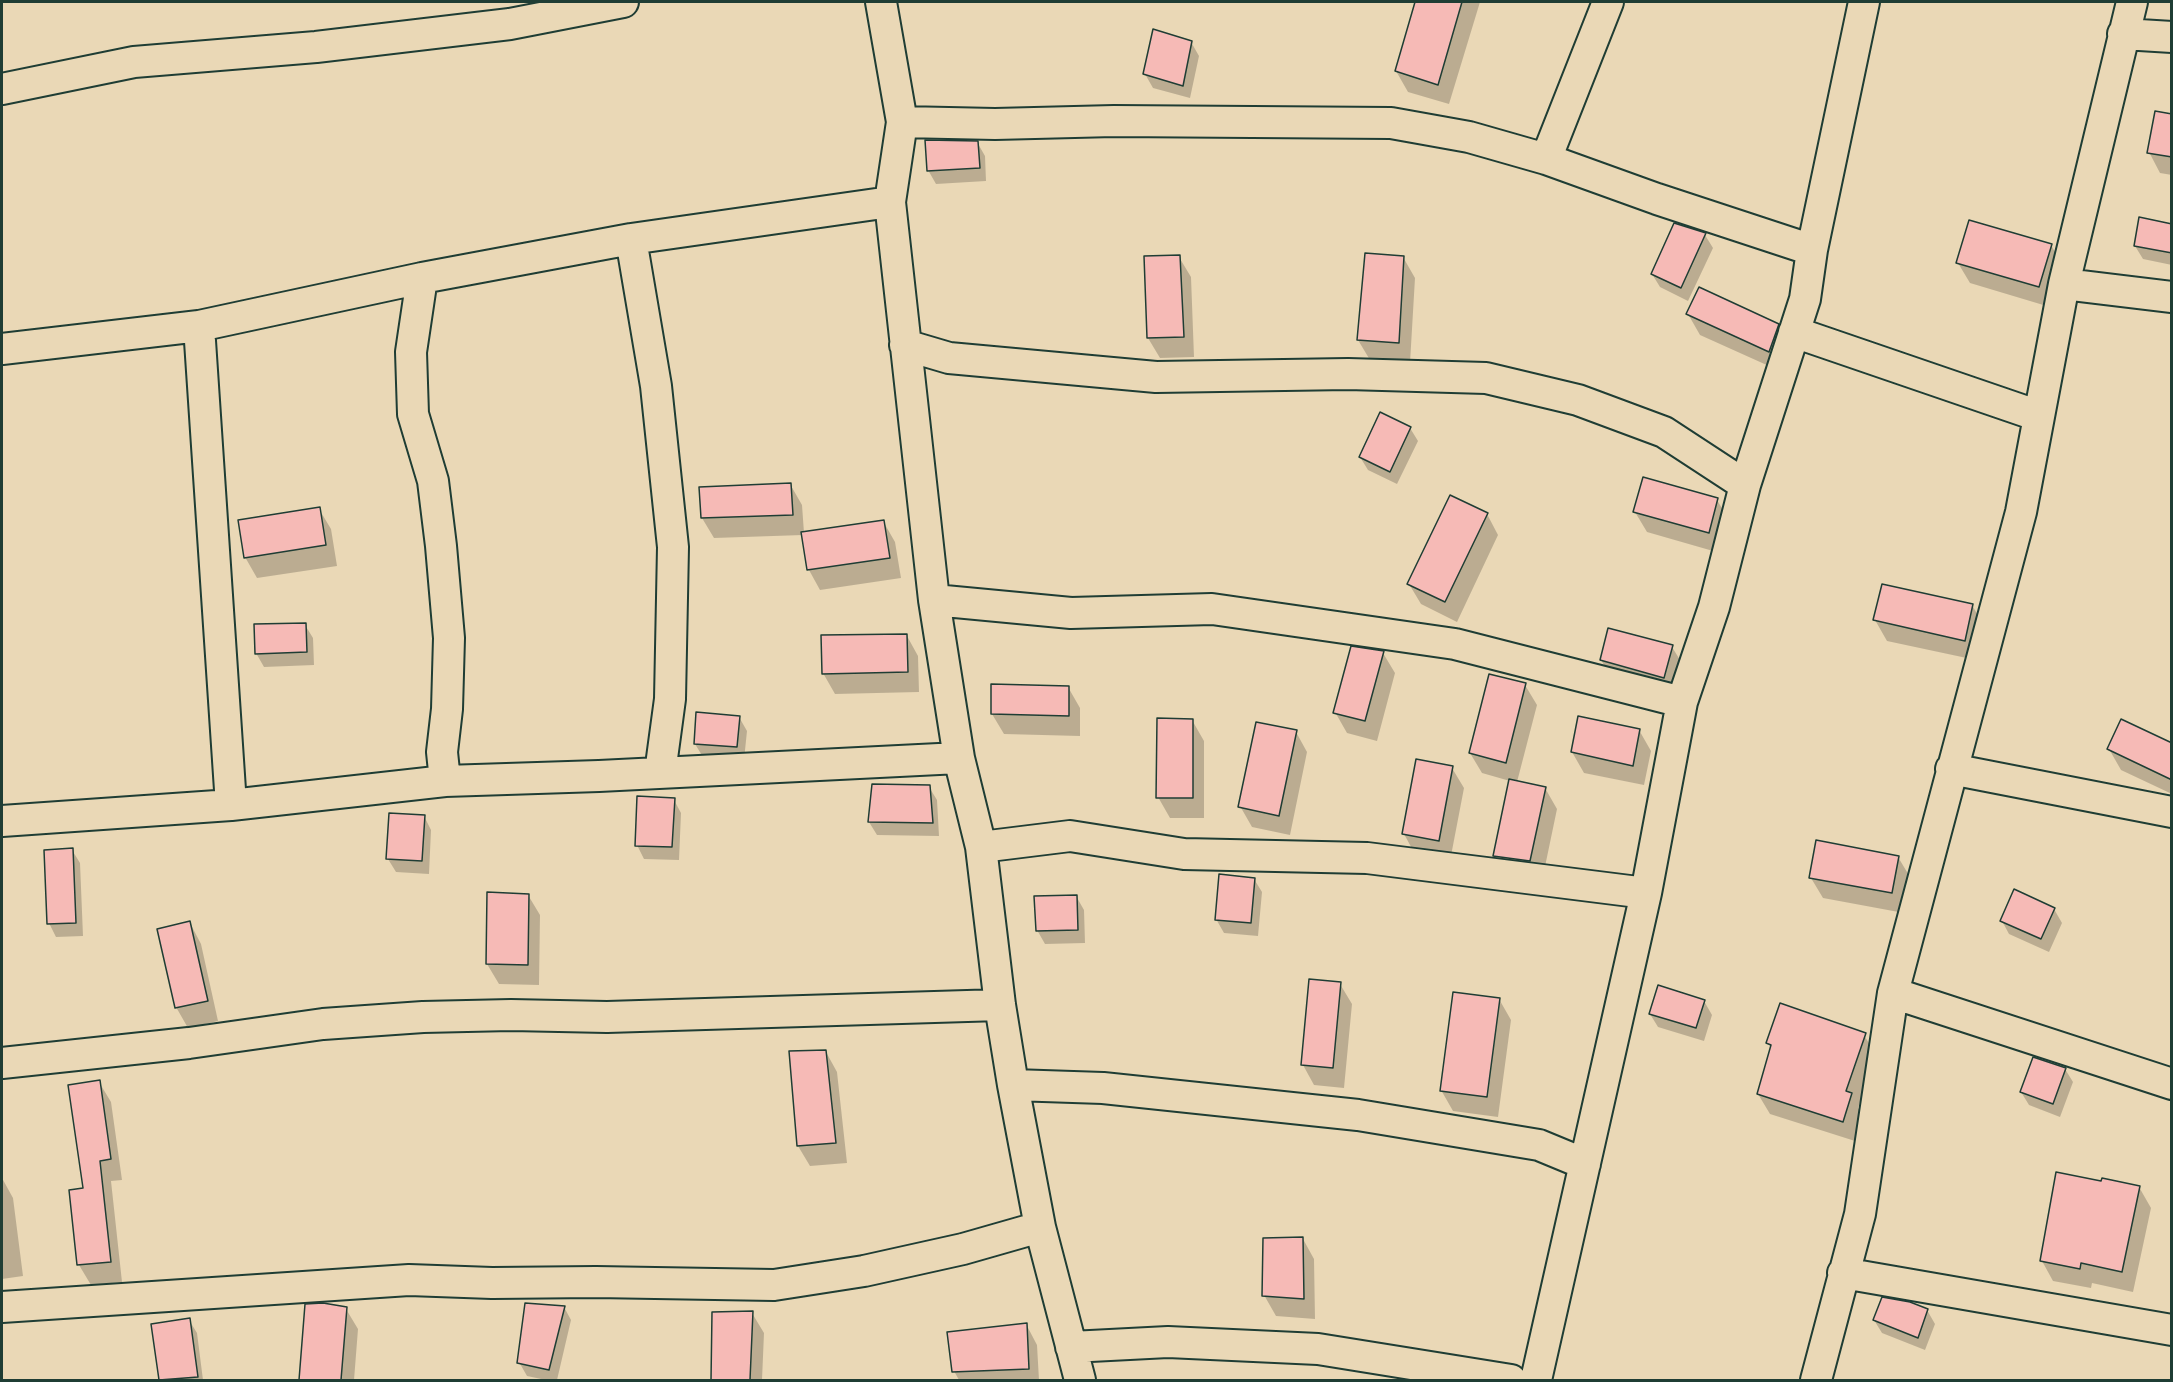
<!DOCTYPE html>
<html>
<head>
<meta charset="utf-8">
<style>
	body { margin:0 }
	#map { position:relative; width:2173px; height:1382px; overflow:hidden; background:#ead8b6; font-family:Kalam,sans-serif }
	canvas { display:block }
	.frame { position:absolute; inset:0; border:3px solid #1f3d34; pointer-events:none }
</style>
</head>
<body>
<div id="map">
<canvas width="2173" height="1382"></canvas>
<div class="frame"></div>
</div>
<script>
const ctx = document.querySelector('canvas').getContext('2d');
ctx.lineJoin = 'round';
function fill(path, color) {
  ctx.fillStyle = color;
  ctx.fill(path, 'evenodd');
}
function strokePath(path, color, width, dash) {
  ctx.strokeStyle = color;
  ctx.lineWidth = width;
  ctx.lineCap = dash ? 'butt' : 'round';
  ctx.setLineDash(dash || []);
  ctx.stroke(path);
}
fill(new Path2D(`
	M 1417,2 L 1480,2 L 1449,104 L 1408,92 L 1396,71 Z
	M 1191,42 L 1199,56 L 1190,98 L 1153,88 L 1145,74 Z
	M 2172,116 L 2172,175 L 2160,173 L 2149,152 Z
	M 977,142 L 985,156 L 986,181 L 936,184 L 928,170 Z
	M 2172,225 L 2172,265 L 2143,259 L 2135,246 Z
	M 1705,235 L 1713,248 L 1688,301 L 1660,287 L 1652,274 Z
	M 2051,245 L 2063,266 L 2050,307 L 1970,283 L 1958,263 Z
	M 1179,257 L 1191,277 L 1194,357 L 1160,358 L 1148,338 Z
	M 1403,257 L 1415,278 L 1410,363 L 1370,360 L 1358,340 Z
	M 1688,314 L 1778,325 L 1790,345 L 1780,371 L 1700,335 Z
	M 1410,428 L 1418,441 L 1397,484 L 1368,470 L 1360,457 Z
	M 790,484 L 802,505 L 804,533 L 883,521 L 895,542 L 901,578 L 820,590 L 809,570 L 803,535 L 714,538 L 702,518 L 700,488 Z
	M 1717,500 L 1729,520 L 1720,553 L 1647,532 L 1635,512 Z
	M 319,509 L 331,529 L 337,566 L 257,578 L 245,557 Z
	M 1487,514 L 1498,535 L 1457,622 L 1421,604 L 1409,584 Z
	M 1972,605 L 1984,626 L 1976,660 L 1887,641 L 1875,620 Z
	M 305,625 L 313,638 L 314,665 L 264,667 L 256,653 Z
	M 907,636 L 918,656 L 919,692 L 835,694 L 823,673 Z
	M 1672,647 L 1680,660 L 1671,691 L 1609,673 L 1601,660 Z
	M 1383,653 L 1395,673 L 1377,741 L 1347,733 L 1335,712 Z
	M 1525,685 L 1537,705 L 1517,782 L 1545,788 L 1557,809 L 1542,881 L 1506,877 L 1494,856 L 1510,781 L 1482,773 L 1470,753 Z
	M 1068,687 L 1080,708 L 1080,736 L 1004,734 L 992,714 Z
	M 739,717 L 747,731 L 744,760 L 703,757 L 695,744 Z
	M 1192,720 L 1204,741 L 1204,818 L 1170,818 L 1158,797 Z
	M 1639,730 L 1651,751 L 1644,785 L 1584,773 L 1572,752 Z
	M 1296,732 L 1307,752 L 1290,835 L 1252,827 L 1240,806 Z
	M 2172,745 L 2172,794 L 2121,770 L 2109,749 Z
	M 1452,768 L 1464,788 L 1450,861 L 1415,854 L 1404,834 Z
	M 929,787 L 937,800 L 939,836 L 877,835 L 869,822 Z
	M 674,800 L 681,813 L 679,860 L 644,859 L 637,845 Z
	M 424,816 L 431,830 L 429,874 L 396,872 L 388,859 Z
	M 72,850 L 80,863 L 83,936 L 56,937 L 49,923 Z
	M 1898,857 L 1910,877 L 1904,913 L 1823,898 L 1811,878 Z
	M 1254,879 L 1262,892 L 1258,936 L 1224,933 L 1216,919 Z
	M 2015,891 L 2054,909 L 2062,923 L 2049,952 L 2009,934 L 2002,921 Z
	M 528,895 L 540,915 L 539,985 L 499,984 L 487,964 Z
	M 1076,896 L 1084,910 L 1085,943 L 1045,944 L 1037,930 Z
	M 190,923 L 201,944 L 218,1021 L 188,1028 L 176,1007 Z
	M 1340,984 L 1352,1004 L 1344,1088 L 1314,1085 L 1303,1065 Z
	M 1499,999 L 1511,1020 L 1498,1117 L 1453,1111 L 1441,1090 Z
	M 1704,1001 L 1712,1015 L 1704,1041 L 1658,1027 L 1650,1014 Z
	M 1864,1035 L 1876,1055 L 1858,1108 L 1863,1115 L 1855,1141 L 1770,1114 L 1758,1094 L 1772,1049 L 1768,1043 Z
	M 826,1052 L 837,1072 L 847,1163 L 810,1166 L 798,1146 Z
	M 2065,1069 L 2073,1082 L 2060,1117 L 2029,1105 L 2021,1092 Z
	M 99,1082 L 111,1102 L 122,1180 L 111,1181 L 122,1282 L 91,1285 L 79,1265 L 84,1190 Z
	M 2,1178 L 13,1198 L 23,1276 L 2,1279 Z
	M 2139,1187 L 2151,1208 L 2133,1292 L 2092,1283 L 2091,1288 L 2053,1281 L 2042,1261 Z
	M 1303,1239 L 1314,1259 L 1315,1319 L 1276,1316 L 1264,1295 Z
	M 307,1306 L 346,1309 L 358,1329 L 354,1380 L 300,1380 Z
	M 564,1307 L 571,1320 L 557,1380 L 546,1380 L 527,1376 L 519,1362 Z
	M 1927,1310 L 1935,1324 L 1925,1350 L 1882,1333 L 1874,1320 Z
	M 713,1313 L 752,1313 L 764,1333 L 762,1380 L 713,1380 Z
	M 189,1320 L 197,1333 L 203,1380 L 160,1380 L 153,1325 Z
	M 1026,1324 L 1037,1345 L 1039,1380 L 959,1380 L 954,1371 Z`), '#0003');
const building = new Path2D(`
	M 1415,2 L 1462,2 L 1438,85 L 1395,71 Z
	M 1153,29 L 1192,41 L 1183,86 L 1143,74 Z
	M 2155,111 L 2172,114 L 2172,157 L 2147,153 Z
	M 925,140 L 978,141 L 980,168 L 927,171 Z
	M 2139,217 L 2172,224 L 2172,253 L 2134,246 Z
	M 1969,220 L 2052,244 L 2039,287 L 1956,263 Z
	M 1674,223 L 1706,233 L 1681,288 L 1651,274 Z
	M 1365,253 L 1404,256 L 1399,343 L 1357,340 Z
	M 1180,255 L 1184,337 L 1147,338 L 1144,256 Z
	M 1699,287 L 1779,324 L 1769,352 L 1686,314 Z
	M 1380,412 L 1411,427 L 1390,472 L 1359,457 Z
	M 1643,477 L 1718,498 L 1709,533 L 1633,512 Z
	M 791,483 L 793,515 L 701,518 L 699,487 Z
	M 1450,495 L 1488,513 L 1445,602 L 1407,584 Z
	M 320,507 L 326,545 L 244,558 L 238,520 Z
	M 884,520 L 890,558 L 807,570 L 801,532 Z
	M 1882,584 L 1973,604 L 1965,641 L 1873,620 Z
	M 306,623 L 307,652 L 255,654 L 254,624 Z
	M 1608,628 L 1673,645 L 1664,678 L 1600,660 Z
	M 907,634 L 908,672 L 822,674 L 821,635 Z
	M 1351,646 L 1384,651 L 1365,721 L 1333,713 Z
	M 1489,674 L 1526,683 L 1506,763 L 1469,753 Z
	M 991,684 L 1069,686 L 1069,716 L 991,714 Z
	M 696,712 L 740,716 L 737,747 L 694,744 Z
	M 1578,716 L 1640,729 L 1633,766 L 1571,752 Z
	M 1157,718 L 1193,719 L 1193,798 L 1156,798 Z
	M 2121,719 L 2172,743 L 2172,780 L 2107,749 Z
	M 1256,722 L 1297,730 L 1279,816 L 1238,807 Z
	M 1416,759 L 1453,766 L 1439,841 L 1402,834 Z
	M 1509,779 L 1546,787 L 1530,861 L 1493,856 Z
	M 872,784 L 930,785 L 933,823 L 868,822 Z
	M 637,796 L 675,798 L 672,847 L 635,846 Z
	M 389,813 L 425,815 L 422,861 L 386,859 Z
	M 1816,840 L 1899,856 L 1892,893 L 1809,878 Z
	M 73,848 L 76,923 L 47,924 L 44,850 Z
	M 1219,874 L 1255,878 L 1251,923 L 1215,920 Z
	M 2014,889 L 2055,908 L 2041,939 L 2000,921 Z
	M 487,892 L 529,894 L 528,965 L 486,964 Z
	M 1077,895 L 1078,930 L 1036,931 L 1034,896 Z
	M 190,921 L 208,1001 L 175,1008 L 157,929 Z
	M 1309,979 L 1341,982 L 1333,1068 L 1301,1065 Z
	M 1658,985 L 1705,1000 L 1696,1028 L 1649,1014 Z
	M 1453,992 L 1500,998 L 1487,1097 L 1440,1091 Z
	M 1780,1003 L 1866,1033 L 1846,1091 L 1852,1093 L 1843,1122 L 1757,1094 L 1771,1045 L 1766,1043 Z
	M 826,1050 L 836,1143 L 797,1146 L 789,1051 Z
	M 2033,1057 L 2066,1068 L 2053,1104 L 2020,1092 Z
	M 100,1080 L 111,1159 L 100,1161 L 111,1262 L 77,1265 L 69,1190 L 83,1188 L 68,1085 Z
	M 2056,1172 L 2101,1181 L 2102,1178 L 2140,1186 L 2122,1272 L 2081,1263 L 2080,1269 L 2040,1261 Z
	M 1303,1237 L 1304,1299 L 1262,1296 L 1263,1238 Z
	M 1882,1297 L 1910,1302 L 1928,1309 L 1918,1338 L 1873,1320 Z
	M 323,1303 L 347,1307 L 341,1380 L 299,1380 L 305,1304 Z
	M 525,1303 L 565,1306 L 549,1370 L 517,1363 Z
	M 753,1311 L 750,1380 L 711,1380 L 712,1312 Z
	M 190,1318 L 198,1377 L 159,1380 L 151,1324 Z
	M 1027,1323 L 1029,1369 L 952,1372 L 947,1332 Z`);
fill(building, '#f6bab6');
strokePath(building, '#1f3d34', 1.5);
const minor = new Path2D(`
	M 881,2 L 902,122 L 890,202 L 934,600 L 959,758 L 981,847 L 1000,1005 L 1013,1085 L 1040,1227 L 1080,1380
	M 1608,2 L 1546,159 L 1657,199 L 1812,250
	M 2123,34 L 2172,37
	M 2,89 L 134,62 L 316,47 L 510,24 L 623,2
	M 902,122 L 995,124 L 1114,121 L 1391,123 L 1469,137 L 1546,159
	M 631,239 L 656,386 L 673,547 L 670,699 L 660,773
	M 422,278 L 411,352 L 413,414 L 433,481 L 441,546 L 449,638 L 447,709 L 442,752 L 445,781
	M 2064,284 L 2172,297
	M 199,326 L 231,805
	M 1794,332 L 2039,416
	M 905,345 L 949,358 L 1156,377 L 1348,374 L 1486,378 L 1578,400 L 1664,432 L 1745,485
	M 2,349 L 199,326 L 422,278 L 631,239 L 890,202
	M 934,600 L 1071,613 L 1212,609 L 1455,644 L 1682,702
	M 1951,769 L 2172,812
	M 2,821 L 231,805 L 445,781 L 599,776 L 959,758
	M 981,847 L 1070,836 L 1184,854 L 1367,858 L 1646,893
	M 1893,993 L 2172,1084
	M 2,1063 L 189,1043 L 323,1024 L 423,1017 L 511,1015 L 607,1017 L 1000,1005
	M 1013,1085 L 1103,1088 L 1358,1115 L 1539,1145 L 1585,1164
	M 1843,1273 L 2172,1330
	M 2,1307 L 409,1280 L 492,1283 L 596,1282 L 774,1285 L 864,1271 L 963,1249 L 1040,1227
	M 1071,1347 L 1168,1342 L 1318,1349 L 1511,1380
	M 1536,1380 L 1646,893 L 1682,702 L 1714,607 L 1745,485 L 1805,299 L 1812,250 L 1864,2
	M 1816,1380 L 1860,1214 L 1893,993 L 2021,512 L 2064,284 L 2132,2`);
strokePath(minor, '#1f3d34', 34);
strokePath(minor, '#ead8b6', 30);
</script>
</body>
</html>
